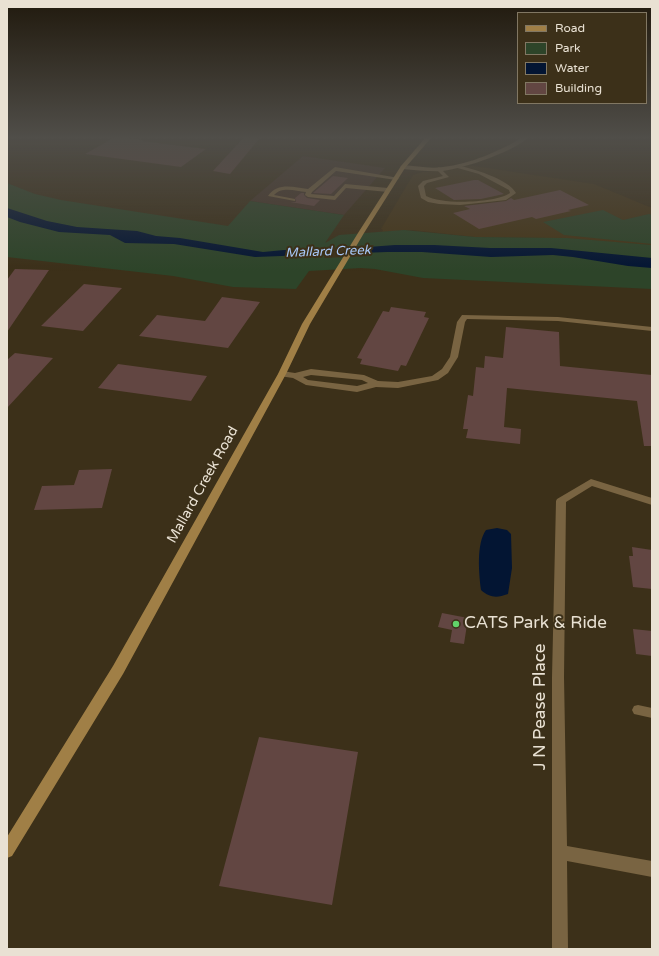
<!DOCTYPE html>
<html>
<head>
<meta charset="utf-8">
<style>
	body { margin:0 }
	#map { position:relative; width:659px; height:956px; overflow:hidden; background:#3c3019; font-family:"Varela Round",sans-serif }
	canvas { display:block }
	.frame { position:absolute; inset:0; border:8px solid #e9e1d3; pointer-events:none }
	.legend { position:absolute; left:517px; top:12px; width:130px; height:92px; box-sizing:border-box; background:#3c3019; border:1px solid #817763; margin:0; padding:5px 7px; list-style:none; font-size:12px; color:#e9e1d3 }
	.legend li { display:flex; align-items:center; gap:8px; height:20px }
	.legend b { width:20px; border:1px solid #817763 }
</style>
</head>
<body>
<div id="map">
<canvas width="659" height="956"></canvas>
<div class="frame"></div>
<ul class="legend">
<li><b style="height:5px;background:#a07f46"></b>Road</li>
<li><b style="height:11px;background:#2d4429"></b>Park</li>
<li><b style="height:11px;background:#031533"></b>Water</li>
<li><b style="height:11px;background:#624642"></b>Building</li>
</ul>
</div>
<script>
const ctx = document.querySelector('canvas').getContext('2d');
ctx.lineJoin = 'round';
function fill(path, color) {
  ctx.fillStyle = color;
  ctx.fill(path, 'evenodd');
}
function strokePath(path, color, width, dash) {
  ctx.strokeStyle = color;
  ctx.lineWidth = width;
  ctx.lineCap = dash ? 'butt' : 'round';
  ctx.setLineDash(dash || []);
  ctx.stroke(path);
}
function label(font, color, halo, rows, align = 'center') {
  ctx.font = font + ' "Varela Round",sans-serif';
  ctx.lineWidth = 4;
  ctx.setLineDash([]);
  ctx.textBaseline = 'middle';
  ctx.strokeStyle = halo;
  ctx.fillStyle = color;
  for (const [text, x, y, turn = 0] of rows) {
    ctx.save();
    ctx.translate(x, y);
    ctx.rotate((+turn || 0) * Math.PI / 180);
    ctx.textAlign = isNaN(turn) ? turn : align;
    if (halo) ctx.strokeText(text, 0, 0);
    ctx.fillText(text, 0, 0);
    ctx.restore();
  }
}
fill(new Path2D(`
	M 303,156 L 385,168 L 344,215 L 250,201 Z`), '#46352a');
fill(new Path2D(`
	M 467,165 L 594,184 L 652,208 L 652,245 L 545,238 L 475,237 L 412,230 L 382,232 L 383,230 L 381,229 L 413,175 L 422,172 L 451,170 Z`), '#453517');
fill(new Path2D(`
	M 7,183 L 35,194 L 61,200 L 228,226 L 250,201 L 344,215 L 325,243 L 339,235 L 404,230 L 475,237 L 567,238 L 652,245 L 652,289 L 423,278 L 375,269 L 361,268 L 309,271 L 296,289 L 233,287 L 173,276 L 7,257 Z
	M 603,210 L 623,220 L 649,214 L 652,215 L 652,244 L 564,235 L 543,222 Z`), '#2d4429');
fill(new Path2D(`
	M 7,208 L 47,221 L 77,227 L 137,231 L 156,236 L 180,238 L 263,252 L 284,250 L 328,250 L 395,245 L 434,245 L 490,248 L 551,248 L 652,258 L 652,268 L 628,266 L 573,257 L 553,255 L 491,257 L 422,252 L 387,252 L 255,257 L 174,244 L 125,243 L 110,235 L 59,232 L 20,222 L 7,217 Z
	M 497,528 L 507,530 L 511,534 L 512,568 L 508,594 C 497,598 490,598 481,590 C 479,574 476,544 486,530 Z`), '#031533');
fill(new Path2D(`
	M 374,245 L 368,256 L 324,258 L 330,248 Z`), '#3c3019');
fill(new Path2D(`
	M 115,137 L 143,140 L 142,141 L 206,149 L 181,167 L 85,154 Z
	M 244,137 L 257,137 L 259,139 L 230,174 L 213,171 Z
	M 333,176 L 348,178 L 331,194 L 313,193 Z
	M 474,180 L 478,180 L 504,194 L 481,199 L 454,200 L 435,188 Z
	M 560,190 L 589,205 L 568,210 L 571,211 L 536,219 L 532,217 L 479,229 L 453,213 L 470,209 L 464,206 L 506,201 L 511,198 L 514,200 Z
	M 301,193 L 304,193 L 304,195 L 307,198 L 320,200 L 314,206 L 290,202 L 296,202 L 295,198 Z
	M 15,269 L 49,270 L 7,332 L 7,280 Z
	M 84,284 L 122,288 L 83,331 L 41,326 Z
	M 222,297 L 260,302 L 228,348 L 139,336 L 157,315 L 205,321 Z
	M 391,307 L 426,312 L 424,317 L 429,318 L 406,366 L 401,365 L 398,371 L 360,364 L 362,359 L 357,358 L 383,311 L 389,312 Z
	M 506,327 L 559,332 L 560,366 L 652,375 L 652,446 L 644,446 L 637,401 L 507,388 L 504,427 L 521,429 L 520,444 L 466,438 L 468,429 L 463,429 L 468,395 L 473,396 L 476,367 L 484,368 L 485,356 L 503,358 Z
	M 15,353 L 53,358 L 7,408 L 7,360 Z
	M 118,364 L 207,376 L 191,401 L 98,388 Z
	M 112,469 L 102,508 L 34,510 L 42,486 L 74,485 L 79,470 Z
	M 632,547 L 652,550 L 652,589 L 633,587 L 629,556 L 633,556 Z
	M 442,613 L 468,618 L 464,644 L 450,642 L 452,630 L 438,627 Z
	M 633,629 L 652,631 L 652,656 L 636,654 Z
	M 259,737 L 358,752 L 332,905 L 219,886 Z`), '#624642');
fill(new Path2D(`
	M 456,165 C 471,168 509,179 516,193 L 506,200 L 460,205 L 439,204 L 428,202 L 421,198 L 418,186 L 423,181 L 443,176 L 436,169 L 439,167 L 449,177 L 427,183 L 424,186 L 426,196 C 442,205 496,203 510,193 L 509,190 L 479,174 L 454,167 L 454,166 Z
	M 335,167 L 399,178 L 396,180 L 336,171 L 312,192 L 311,194 L 334,196 L 345,184 L 388,188 L 391,190 L 388,192 L 346,188 L 335,200 L 308,197 L 305,195 L 306,192 C 296,191 282,186 274,195 L 295,199 L 295,201 L 268,196 C 277,182 294,187 308,189 Z
	M 638,705 L 652,708 L 652,718 L 634,714 L 632,710 L 634,706 Z`), '#796442');
fill(new Path2D(`
	M 523,137 L 529,137 C 513,152 465,168 443,171 C 430,172 416,170 403,169 L 400,167 L 403,165 C 416,166 430,169 443,167 C 470,164 500,151 523,137 Z
	M 462,315 L 558,317 L 652,327 L 652,331 L 558,321 L 467,319 L 465,322 L 458,357 L 448,373 L 438,380 L 398,388 L 376,387 L 357,392 L 306,385 L 293,378 L 279,376 L 278,374 L 282,371 L 295,373 L 311,369 L 364,375 L 378,381 L 398,382 L 432,376 L 442,369 L 450,357 L 457,322 ZM 311,375 L 362,380 L 368,383 L 357,386 L 308,380 L 303,377 Z
	M 591,479 L 652,498 L 652,505 L 592,486 L 566,502 L 564,677 L 567,846 L 652,861 L 652,877 L 567,861 L 568,949 L 552,949 L 552,677 L 556,501 L 557,499 Z`), '#796442');
fill(new Path2D(`
	M 426,137 L 432,137 L 405,168 L 364,233 L 310,324 L 286,374 L 123,674 L 12,856 L 7,858 L 7,837 L 113,666 L 278,374 L 302,324 L 358,233 L 401,166 Z`), '#a07f46');
const sky = ctx.createLinearGradient(0, 0, 0, 271);
sky.addColorStop(0, '#211a0e');
sky.addColorStop(0.51, '#504e49');
sky.addColorStop(1, '#504e4900');
ctx.fillStyle = sky;
ctx.fillRect(0, 0, 659, 271);
for (const [x, y, r, color] of [
	[456,624,4,"#61d46a"]
]) {
  const dot = new Path2D();
  dot.arc(x, y, r, 0, 2 * Math.PI);
  ctx.fillStyle = color;
  ctx.fill(dot);
  strokePath(dot, '#3c3019', 1.5);
}
label('italic 13px', '#a7c7f7', '#3c3019', [
	["Mallard Creek",328,252,-2]
]);
label('14px', '#e9e1d3', '#3c3019', [
	["Mallard Creek Road",203,485,-61]
]);
label('17px', '#e9e1d3', '#3c3019', [
	["CATS Park & Ride",464,624]
], 'left');
label('17px', '#e9e1d3', '#3c3019', [
	["J N Pease Place",541,707,-90]
]);
</script>
</body>
</html>
